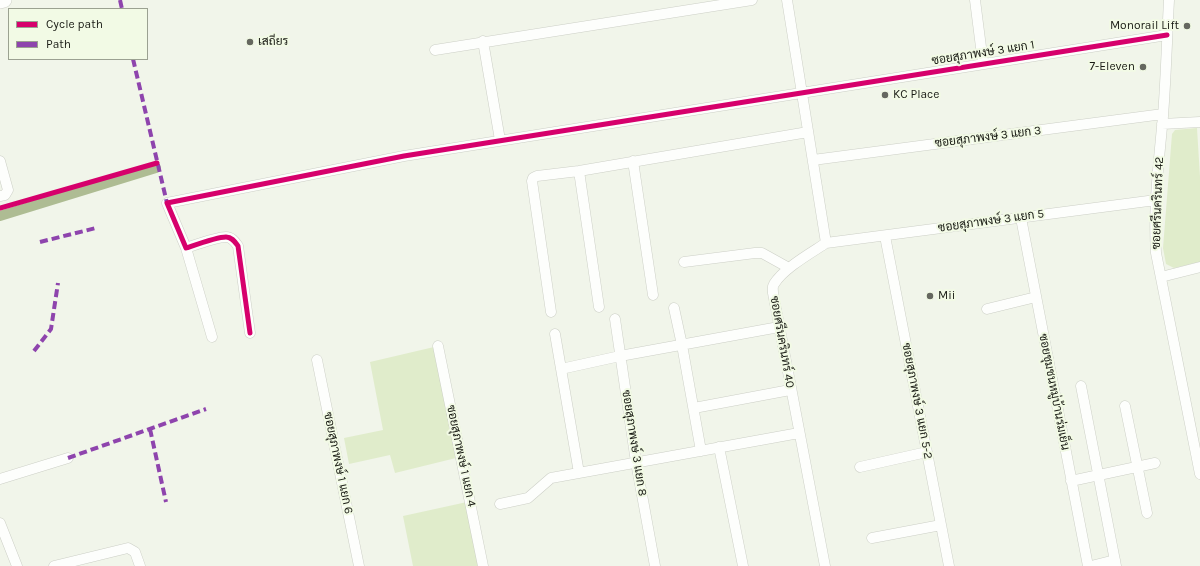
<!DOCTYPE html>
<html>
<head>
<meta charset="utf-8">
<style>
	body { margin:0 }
	#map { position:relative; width:1200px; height:566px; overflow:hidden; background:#f1f5ea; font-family:Karla,sans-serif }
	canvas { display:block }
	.legend { position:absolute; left:8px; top:8px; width:140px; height:52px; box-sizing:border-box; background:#f2fae5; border:1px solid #9ba191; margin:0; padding:5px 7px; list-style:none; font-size:12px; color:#191b14 }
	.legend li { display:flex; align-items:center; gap:8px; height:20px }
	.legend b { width:20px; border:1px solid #9ba191 }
</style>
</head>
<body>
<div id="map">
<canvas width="1200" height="566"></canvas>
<ul class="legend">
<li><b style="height:5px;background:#d6006c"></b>Cycle path</li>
<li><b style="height:5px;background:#8e44ad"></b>Path</li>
</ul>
</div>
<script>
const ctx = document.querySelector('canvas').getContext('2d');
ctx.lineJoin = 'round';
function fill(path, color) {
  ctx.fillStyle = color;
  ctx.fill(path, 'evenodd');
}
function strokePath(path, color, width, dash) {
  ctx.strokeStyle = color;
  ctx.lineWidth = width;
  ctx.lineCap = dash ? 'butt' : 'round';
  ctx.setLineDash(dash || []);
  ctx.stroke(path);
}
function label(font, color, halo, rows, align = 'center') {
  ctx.font = font + ' Karla,Sarabun,sans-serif';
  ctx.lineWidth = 4;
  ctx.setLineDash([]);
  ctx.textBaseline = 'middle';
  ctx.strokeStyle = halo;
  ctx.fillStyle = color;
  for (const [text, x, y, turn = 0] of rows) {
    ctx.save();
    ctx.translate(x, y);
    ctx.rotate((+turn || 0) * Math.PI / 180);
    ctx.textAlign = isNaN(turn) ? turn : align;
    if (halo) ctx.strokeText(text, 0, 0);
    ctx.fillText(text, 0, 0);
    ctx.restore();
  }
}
fill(new Path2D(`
	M 1197,128 L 1200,177 L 1200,262 L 1174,268 L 1166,264 L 1163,248 L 1172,134 L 1175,130 Z
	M 434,347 L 456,458 L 395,473 L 390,455 L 349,464 L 344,438 L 383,430 L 370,362 Z
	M 467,502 L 480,566 L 413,566 L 403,516 Z`), '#e0eccb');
strokePath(new Path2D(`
	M 0,216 L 156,168`), '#aebc93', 10);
const street = new Path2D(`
	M 787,0 L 826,243 C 811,253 784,268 774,284 C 772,287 773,289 773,293 L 825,566
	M 975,0 L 983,63
	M 1169,0 C 1167,38 1166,77 1163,116 C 1159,161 1153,207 1156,253 L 1200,474
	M 483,41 L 500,140
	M 435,50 L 752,0
	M 1162,124 L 1200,122
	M 813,160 L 1163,114
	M 0,161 L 8,190 L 5,195 L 0,196
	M 633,161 L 653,295
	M 579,171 L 599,307
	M 1021,218 L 1088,566
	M 885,236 L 949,566
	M 826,243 L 1156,200
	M 186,248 L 212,337
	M 684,262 L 755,253 L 762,253 L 789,268
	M 1161,277 L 1200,267
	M 674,308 L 682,345 L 701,451
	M 987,309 L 1036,297
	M 551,312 L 532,181 L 533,178 L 537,176 L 579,171 L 808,132
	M 615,319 L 636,462 L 655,566
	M 250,333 L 238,246 C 235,242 232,237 226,237 C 217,237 195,245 186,248 L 167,203 L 404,156 L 1167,35
	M 555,334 L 579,473
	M 438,346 L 483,566
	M 317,360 L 359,566
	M 561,369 L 620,356 L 779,327
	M 1081,386 L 1116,566
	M 1125,406 L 1147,513
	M 694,408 L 790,390
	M 719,447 L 743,566
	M 860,467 L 927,452
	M 0,479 L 68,458
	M 1071,481 L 1155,463
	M 500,504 L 528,498 L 551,478 L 799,433
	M 0,523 L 17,566
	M 872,538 L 941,525
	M 54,566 L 128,548 L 135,552 L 140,566
	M 1091,566 L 1115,560`);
const primary = new Path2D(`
	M 0,1 L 4,0`);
strokePath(street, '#cccfc6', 11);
strokePath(primary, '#cccfc6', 16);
strokePath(street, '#fdfefc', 10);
strokePath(primary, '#fdfefc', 15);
strokePath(new Path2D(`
	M 120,0 L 122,9
	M 133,59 L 167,203
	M 40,242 L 96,228
	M 34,351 L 51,329 L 58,283
	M 150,429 L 166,502
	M 68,458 L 206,409`), '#8e44ad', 4, [8, 4]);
strokePath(new Path2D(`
	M 0,208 L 157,163
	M 250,333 L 238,246 C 235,242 232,237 226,237 C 217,237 195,245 186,248 L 167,203 L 404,156 L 1167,35`), '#d6006c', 5);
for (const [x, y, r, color] of [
	[1187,26,4,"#65675f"],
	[250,42,4,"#65675f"],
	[1143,67,4,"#65675f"],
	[885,95,4,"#65675f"],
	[930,296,4,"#65675f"]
]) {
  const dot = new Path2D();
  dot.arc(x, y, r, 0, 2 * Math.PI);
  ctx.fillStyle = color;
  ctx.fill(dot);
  strokePath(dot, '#f2fae5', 1.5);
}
label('12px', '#191b14', '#f2fae5', [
	["Monorail Lift",1179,26,"right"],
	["เสถียร",258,42],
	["7-Eleven",1135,67,"right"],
	["KC Place",893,95],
	["Mii",938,296]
], 'left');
label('12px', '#191b14', '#f2fae5', [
	["ซอยสุภาพงษ์ 3 แยก 1",983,53,-9],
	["ซอยสุภาพงษ์ 3 แยก 3",988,137,-7],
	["ซอยศรีนครินทร์ 42",1158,203,-88],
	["ซอยสุภาพงษ์ 3 แยก 5",991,221,-8],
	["ซอยศรีนครินทร์ 40",782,342,80],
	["ซอยชุมชนหมู่บ้านร่มเย็น",1054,392,79],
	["ซอยสุภาพงษ์ 3 แยก 5-2",917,401,79],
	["ซอยสุภาพงษ์ 3 แยก 8",634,443,81],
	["ซอยสุภาพงษ์ 1 แยก 4",461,456,78],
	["ซอยสุภาพงษ์ 1 แยก 6",338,463,78]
]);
</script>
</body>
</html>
